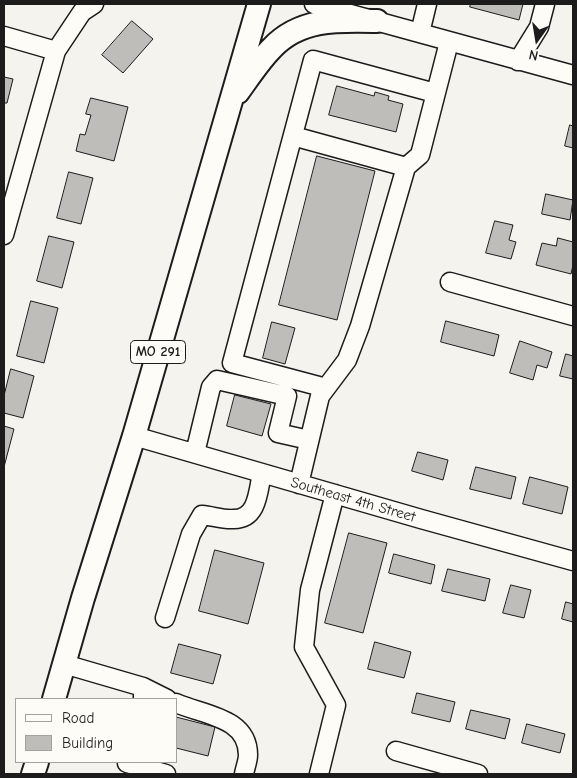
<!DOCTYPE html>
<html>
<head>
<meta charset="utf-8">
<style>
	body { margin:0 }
	#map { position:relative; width:577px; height:778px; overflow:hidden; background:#f4f3ee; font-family:"Comic Neue",sans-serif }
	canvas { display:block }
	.frame { position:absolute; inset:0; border:5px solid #1c1c1c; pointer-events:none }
	.legend { position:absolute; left:15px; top:698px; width:162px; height:65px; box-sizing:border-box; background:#fdfcf7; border:1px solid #a3a29f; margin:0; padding:6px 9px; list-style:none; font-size:15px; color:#1c1c1c }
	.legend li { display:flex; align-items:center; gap:10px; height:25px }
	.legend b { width:25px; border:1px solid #a3a29f }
	.north { position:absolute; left:512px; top:15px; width:50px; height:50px; -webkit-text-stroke:4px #fdfcf7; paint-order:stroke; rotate:193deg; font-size:14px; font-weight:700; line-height:20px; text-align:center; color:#1c1c1c }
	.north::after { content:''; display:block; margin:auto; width:18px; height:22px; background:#1c1c1c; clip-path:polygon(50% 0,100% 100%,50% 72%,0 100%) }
</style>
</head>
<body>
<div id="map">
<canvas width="577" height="778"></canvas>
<div class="frame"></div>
<ul class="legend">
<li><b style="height:6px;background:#fdfcf7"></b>Road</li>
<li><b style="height:14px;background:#bebdba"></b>Building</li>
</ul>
<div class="north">N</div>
</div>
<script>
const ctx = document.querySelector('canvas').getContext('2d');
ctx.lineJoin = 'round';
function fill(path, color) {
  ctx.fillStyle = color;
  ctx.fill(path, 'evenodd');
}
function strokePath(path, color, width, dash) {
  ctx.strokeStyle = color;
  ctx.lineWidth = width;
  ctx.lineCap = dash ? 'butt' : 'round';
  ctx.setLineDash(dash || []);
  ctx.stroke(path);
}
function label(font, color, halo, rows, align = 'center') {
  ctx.font = font + ' "Comic Neue",sans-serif';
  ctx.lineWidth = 5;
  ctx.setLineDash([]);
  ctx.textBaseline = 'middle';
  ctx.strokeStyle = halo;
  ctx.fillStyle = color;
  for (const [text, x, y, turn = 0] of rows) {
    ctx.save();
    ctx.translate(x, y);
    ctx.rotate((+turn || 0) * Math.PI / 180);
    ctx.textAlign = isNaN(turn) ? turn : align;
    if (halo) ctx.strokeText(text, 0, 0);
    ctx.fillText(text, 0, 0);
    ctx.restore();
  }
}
const building = new Path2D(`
	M 471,4 L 523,4 L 519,20 L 470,7 Z
	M 132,21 L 153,39 L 123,73 L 102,55 Z
	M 4,77 L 13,79 L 7,103 L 4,103 Z
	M 337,86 L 374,96 L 375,92 L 389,96 L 388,100 L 403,104 L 396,132 L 329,115 Z
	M 91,98 L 128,107 L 114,161 L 76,151 L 80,134 L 85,135 L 91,115 L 86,114 Z
	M 570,125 L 573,126 L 573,148 L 565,146 Z
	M 317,156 L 375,171 L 337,320 L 279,305 Z
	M 69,172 L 93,178 L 81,224 L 57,218 Z
	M 546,194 L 573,200 L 570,220 L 542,214 Z
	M 495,221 L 513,225 L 509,240 L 516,242 L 511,259 L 486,253 Z
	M 49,236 L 74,242 L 62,288 L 37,281 Z
	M 558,238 L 573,242 L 573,265 L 571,274 L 536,265 L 542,243 L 556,246 Z
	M 31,301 L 58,308 L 44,363 L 17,356 Z
	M 446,321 L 499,335 L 494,356 L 441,342 Z
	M 272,322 L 295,328 L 285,364 L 263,358 Z
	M 520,341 L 552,352 L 547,368 L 537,365 L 533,380 L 510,373 Z
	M 566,354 L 573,356 L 573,379 L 560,376 Z
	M 11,369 L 34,376 L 23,418 L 4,413 L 4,396 Z
	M 235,395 L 271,404 L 262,436 L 227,426 Z
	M 4,426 L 14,429 L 4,467 Z
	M 418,452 L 448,460 L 443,480 L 412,471 Z
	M 476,467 L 516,477 L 511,499 L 470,489 Z
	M 530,477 L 568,487 L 562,514 L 523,504 Z
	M 349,533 L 387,543 L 363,633 L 325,623 Z
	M 215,550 L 264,563 L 248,624 L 199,611 Z
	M 394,554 L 435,565 L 431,584 L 389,573 Z
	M 448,569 L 490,579 L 485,601 L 442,591 Z
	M 511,585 L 531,590 L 524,618 L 503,613 Z
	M 566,602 L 573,604 L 573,622 L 562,619 Z
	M 375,642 L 411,652 L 404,678 L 368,669 Z
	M 179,644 L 221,655 L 213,684 L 171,673 Z
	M 417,693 L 455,702 L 450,722 L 412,713 Z
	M 471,710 L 510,719 L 505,739 L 466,729 Z
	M 176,717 L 215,727 L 208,756 L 176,748 Z
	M 527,724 L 565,734 L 560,753 L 522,743 Z`);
fill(building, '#bebdba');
strokePath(building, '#1c1c1c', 1);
const minor = new Path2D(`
	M 314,4 L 573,75
	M 420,33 L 427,4
	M 4,36 L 56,51
	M 518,61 L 539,27 L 545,4
	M 293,136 L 406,167
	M 4,235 L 56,51 L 82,12 L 94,4
	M 450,282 L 573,316
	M 326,388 L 232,363 L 313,60 L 435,93
	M 134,436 L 421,519 L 573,561
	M 195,453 L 211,387 L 217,380 L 287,396 L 278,433 L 309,440
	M 299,484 L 320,396 L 347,360 L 360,326 L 406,167 L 420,155 L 449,42
	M 165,618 L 191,534 L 202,515 C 213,516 223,520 234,519 C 258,519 258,491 262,473
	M 64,664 L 143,687 L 143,699
	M 143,687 L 167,699
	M 176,703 C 203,715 248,717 248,755 C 248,761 245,768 244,774
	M 396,751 L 478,774
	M 127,763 L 166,774
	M 319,774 L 336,705 L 304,647 L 310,590 L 335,494`);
const major = new Path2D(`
	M 238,92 C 249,77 259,61 272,48 C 300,18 339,20 377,21
	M 54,699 L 83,598 L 134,436 L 259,4
	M 33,774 L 37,762`);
strokePath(minor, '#1c1c1c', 21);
strokePath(major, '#1c1c1c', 26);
strokePath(minor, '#fdfcf7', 18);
strokePath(major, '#fdfcf7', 22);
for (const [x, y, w] of [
	[158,352,55]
]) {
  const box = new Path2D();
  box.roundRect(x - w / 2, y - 11.5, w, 23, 4);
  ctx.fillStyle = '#fdfcf7';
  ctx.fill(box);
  strokePath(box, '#1c1c1c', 1);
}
label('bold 14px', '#1c1c1c', null, [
	["MO 291",158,352]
]);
label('15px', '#1c1c1c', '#fdfcf7', [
	["Southeast 4th Street",353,500,16]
]);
</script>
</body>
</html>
